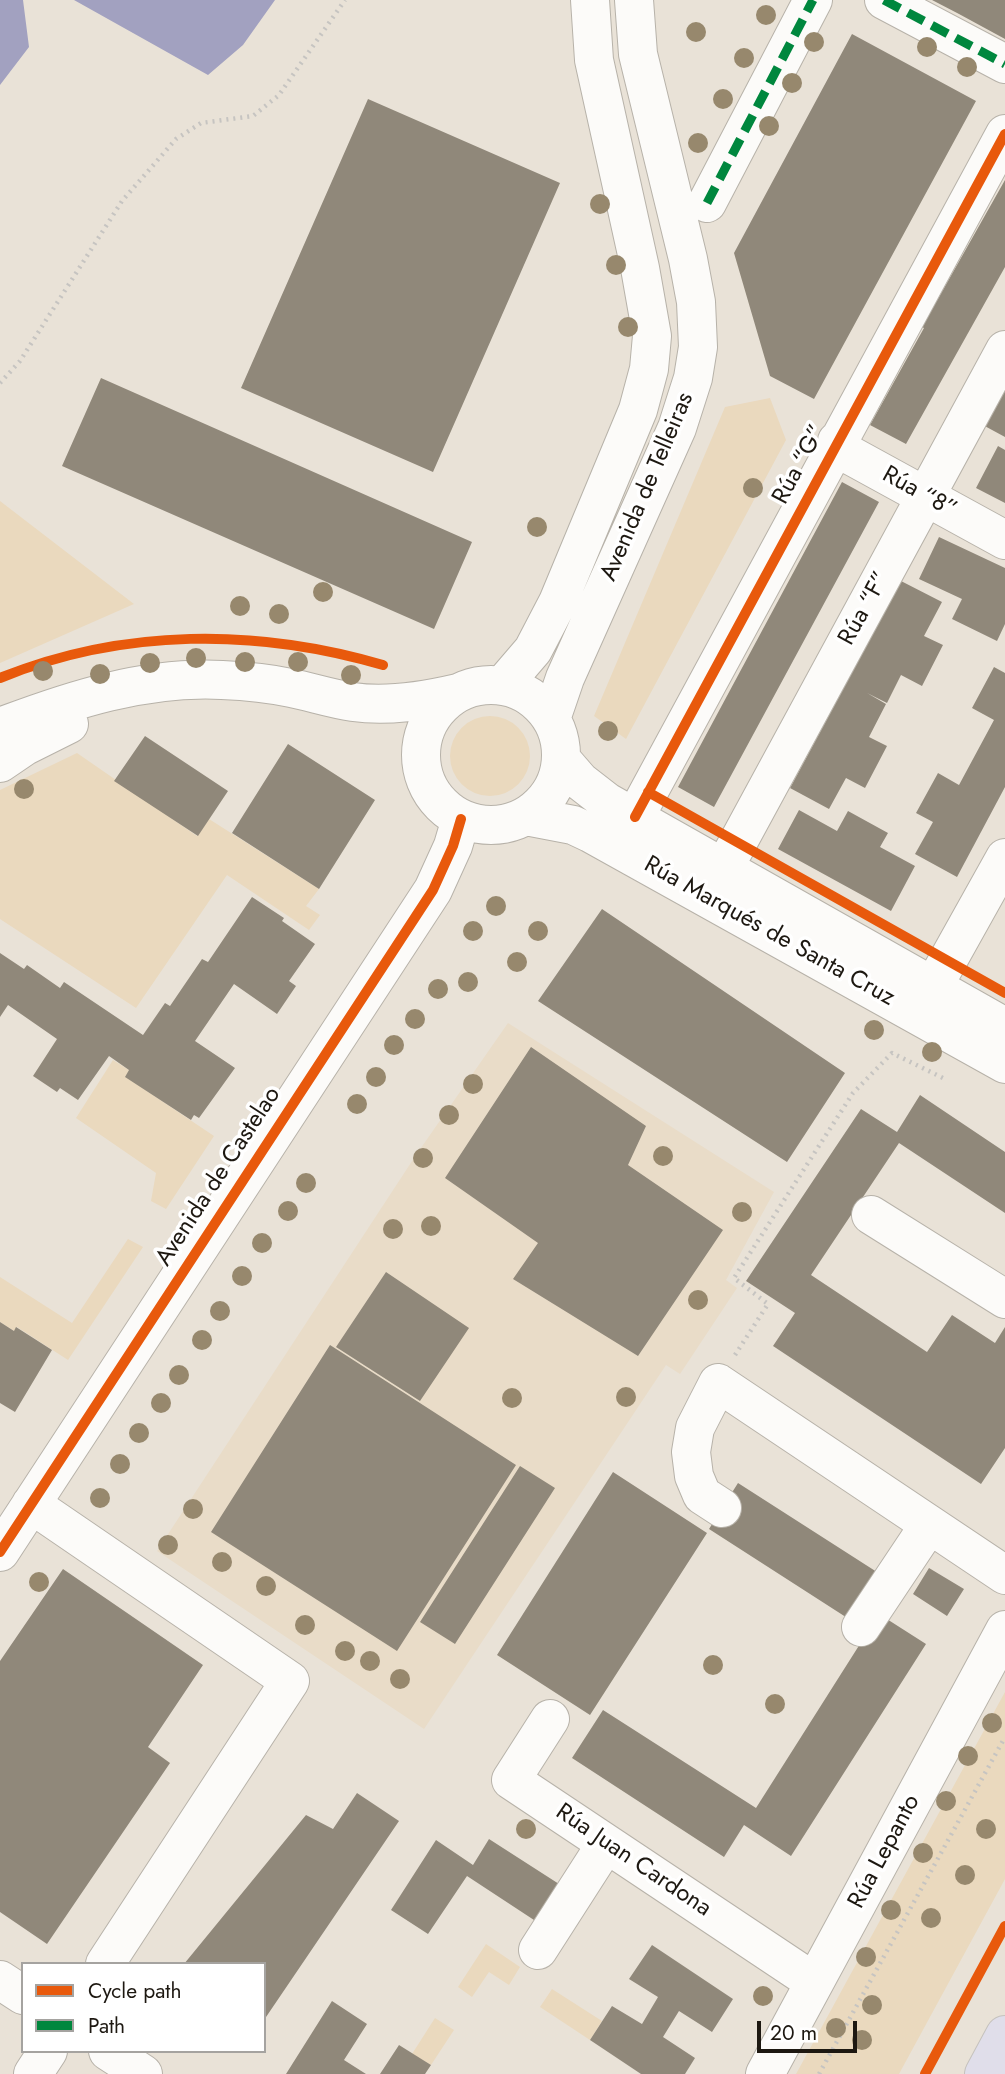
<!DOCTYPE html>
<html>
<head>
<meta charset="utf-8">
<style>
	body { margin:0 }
	#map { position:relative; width:1005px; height:2074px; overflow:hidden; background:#e9e2d7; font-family:Jost,sans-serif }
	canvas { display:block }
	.legend { position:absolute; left:21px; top:1962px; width:245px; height:91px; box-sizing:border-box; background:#fff; border:2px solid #a5a3a0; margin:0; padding:9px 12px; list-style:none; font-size:21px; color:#1d1811 }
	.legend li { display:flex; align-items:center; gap:14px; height:35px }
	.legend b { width:35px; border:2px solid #a5a3a0 }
	.scale { position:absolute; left:757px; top:2021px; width:100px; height:32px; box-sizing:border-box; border:4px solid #1d1811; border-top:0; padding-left:9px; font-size:21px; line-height:24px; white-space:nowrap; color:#1d1811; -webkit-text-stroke:5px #fff; paint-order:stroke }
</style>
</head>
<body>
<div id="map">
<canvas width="1005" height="2074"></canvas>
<ul class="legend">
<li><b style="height:9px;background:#e8590c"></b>Cycle path</li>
<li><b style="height:9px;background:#00873e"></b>Path</li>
</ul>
<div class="scale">20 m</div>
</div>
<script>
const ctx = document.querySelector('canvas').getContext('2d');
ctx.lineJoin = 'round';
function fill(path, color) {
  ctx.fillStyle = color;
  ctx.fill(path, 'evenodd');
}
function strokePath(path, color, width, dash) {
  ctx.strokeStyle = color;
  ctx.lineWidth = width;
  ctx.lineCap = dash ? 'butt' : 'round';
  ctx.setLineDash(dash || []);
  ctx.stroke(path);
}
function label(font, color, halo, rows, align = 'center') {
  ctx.font = font + ' Jost,sans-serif';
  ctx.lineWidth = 7;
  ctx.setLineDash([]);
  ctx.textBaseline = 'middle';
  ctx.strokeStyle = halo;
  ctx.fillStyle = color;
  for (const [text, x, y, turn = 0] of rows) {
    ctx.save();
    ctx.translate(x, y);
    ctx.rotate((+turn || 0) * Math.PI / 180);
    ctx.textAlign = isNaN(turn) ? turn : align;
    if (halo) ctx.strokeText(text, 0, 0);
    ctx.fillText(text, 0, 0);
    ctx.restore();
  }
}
fill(new Path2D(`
	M 508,1023 L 774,1192 L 726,1280 L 737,1288 L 680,1374 L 666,1365 L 424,1729 L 157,1551 L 416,1155 Z`), '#e9dcc8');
fill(new Path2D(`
	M 770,398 L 786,440 L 626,739 L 594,716 L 725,407 Z
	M 0,501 L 134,604 L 0,663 Z
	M450 756a40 40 0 1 1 80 0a40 40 0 1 1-80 0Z
	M 77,753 L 197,836 L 209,819 L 319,889 L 306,906 L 320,915 L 309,930 L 227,875 L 136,1008 L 0,919 L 0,790 Z
	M 113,1060 L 129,1070 L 126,1077 L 214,1136 L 166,1209 L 151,1201 L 156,1173 L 76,1118 Z
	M 128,1239 L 143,1247 L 68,1360 L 17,1327 L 14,1331 L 0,1322 L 0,1277 L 72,1323 Z
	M 1005,1692 L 1005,1879 L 899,2074 L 796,2074 Z
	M 486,1944 L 520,1967 L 509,1985 L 489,1972 L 472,1997 L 458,1987 Z
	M 552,1989 L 602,2021 L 590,2040 L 540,2007 Z
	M 435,2018 L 454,2030 L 431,2065 L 412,2054 Z`), '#ead9be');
fill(new Path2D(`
	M 0,0 L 23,0 L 29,47 L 0,85 Z
	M 74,0 L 275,0 L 243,45 L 208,75 Z`), '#a2a1c0');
fill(new Path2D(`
	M 932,0 L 1005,0 L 1005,39 L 959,14 Z
	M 852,34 L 976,101 L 814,399 L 770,376 L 734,253 Z
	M 368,99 L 560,183 L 433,472 L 241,388 Z
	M 1005,180 L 1005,267 L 906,444 L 870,425 L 924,328 L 922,327 Z
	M 101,378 L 472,542 L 434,629 L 62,466 Z
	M 1005,380 L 1005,437 L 981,424 Z
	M 998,446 L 1005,450 L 1005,503 L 976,488 Z
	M 842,482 L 879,502 L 714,807 L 678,787 Z
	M 939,537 L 1005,568 L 1005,624 L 997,641 L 952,619 L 962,599 L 919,579 Z
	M 901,581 L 942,602 L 924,636 L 943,645 L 922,686 L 901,675 L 887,703 L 867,693 L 886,704 L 869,737 L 887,746 L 865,788 L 846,778 L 829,809 L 790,788 Z
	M 994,667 L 1005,673 L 1005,787 L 957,877 L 915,854 L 933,822 L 916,813 L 938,773 L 959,785 L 994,720 L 972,708 Z
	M 145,736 L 228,791 L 198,836 L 114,781 Z
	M 288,744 L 375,800 L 319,889 L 232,833 Z
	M 799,810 L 837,831 L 848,811 L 888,833 L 880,847 L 915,866 L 891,911 L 778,849 Z
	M 252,897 L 284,918 L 282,921 L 315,944 L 289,981 L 296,986 L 277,1014 L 234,984 L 195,1041 L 235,1068 L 199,1118 L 194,1115 L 191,1120 L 125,1077 L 129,1070 L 109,1056 L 78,1100 L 60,1088 L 57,1092 L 33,1076 L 57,1039 L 8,1005 L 0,1017 L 0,953 L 24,969 L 27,965 L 60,988 L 64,982 L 143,1035 L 165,1003 L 170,1006 L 202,959 L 208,962 Z
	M 602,909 L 845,1073 L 787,1162 L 538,1001 Z
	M 531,1047 L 646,1126 L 628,1165 L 723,1230 L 638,1356 L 513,1279 L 538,1243 L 445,1178 Z
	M 920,1095 L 1005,1152 L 1005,1213 L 899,1143 L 811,1275 L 927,1352 L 952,1315 L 995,1343 L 1005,1327 L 1005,1448 L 981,1484 L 773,1346 L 795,1313 L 746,1281 L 861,1109 L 897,1132 Z
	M 386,1272 L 469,1328 L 420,1401 L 336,1347 Z
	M 0,1322 L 14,1331 L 16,1327 L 52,1350 L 15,1412 L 0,1403 Z
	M 330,1345 L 516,1465 L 397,1651 L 211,1532 Z
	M 520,1466 L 555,1488 L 455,1644 L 420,1622 Z
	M 613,1472 L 707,1533 L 590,1715 L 497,1655 Z
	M 738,1483 L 880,1574 L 852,1621 L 709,1529 Z
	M 929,1568 L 964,1589 L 947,1616 L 913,1594 Z
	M 63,1569 L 203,1665 L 148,1747 L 170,1763 L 47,1944 L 0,1912 L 0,1661 Z
	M 879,1614 L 926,1644 L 791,1856 L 744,1825 L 724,1857 L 572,1758 L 603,1710 L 756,1808 Z
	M 357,1793 L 399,1821 L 264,2020 L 264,1964 L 184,1964 L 306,1815 L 333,1829 Z
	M 489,1839 L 559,1884 L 534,1920 L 467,1876 L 428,1934 L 391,1910 L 436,1840 L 473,1865 Z
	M 652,1945 L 733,1999 L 712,2032 L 679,2011 L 663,2037 L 695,2058 L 685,2074 L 641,2074 L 590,2040 L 612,2006 L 642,2024 L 658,1997 L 629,1979 Z
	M 332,2001 L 367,2024 L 344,2060 L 366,2074 L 286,2074 Z
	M 399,2045 L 431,2065 L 425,2074 L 380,2074 Z`), '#90887a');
const minor = new Path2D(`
	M 884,0 L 1005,64
	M 707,203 L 813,0
	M 837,441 L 848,454 L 1005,540
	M421 755a70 70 0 1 1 140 0a70 70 0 1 1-140 0Z
	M 503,685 L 533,650 L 558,602 L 638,410 L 649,369 L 652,336 L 640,268 L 594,60 L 590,0
	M 551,719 L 565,678 L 677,428 L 693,378 L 698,347 L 696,302 L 688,259 L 638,54 L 634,0
	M 0,727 C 71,700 145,676 222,680 C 245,681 268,683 291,688 C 311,692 332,699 353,702 C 388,707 424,701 458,693
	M 561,759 L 580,781 L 607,802 L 1005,1027
	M 0,763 L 25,746 L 69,724
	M 526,816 L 573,825 L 590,833 L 1005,1064
	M 635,817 L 1005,134
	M 724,868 L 1005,350
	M 933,987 L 1005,858
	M 871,1215 L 1005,1299
	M 31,1504 L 290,1681 L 105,1964
	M 722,1508 L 702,1495 L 694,1476 L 691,1452 L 695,1428 L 718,1383 L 1005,1575
	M 0,1552 L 433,890 L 453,846 L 461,819
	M 861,1627 L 929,1525
	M 550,1719 L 511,1780 L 814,1982
	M 538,1950 L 606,1844
	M 0,1980 L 23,1995
	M 108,2051 L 143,2074
	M 33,2074 L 48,2051
	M 765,2074 L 1005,1630`);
const highway = new Path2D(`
	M 984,2074 L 1005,2035`);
strokePath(minor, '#b7b2a9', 40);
strokePath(highway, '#c5c2bd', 40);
strokePath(new Path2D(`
	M 0,383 L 20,361 L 122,201 L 176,139 L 201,123 L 253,116 L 279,95 L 345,0
	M 735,1355 L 768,1304 L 734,1278 L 853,1093 L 892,1053 L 945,1079
	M 819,2074 L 1005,1737`), '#c6c4c1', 4.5, [2, 5]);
strokePath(minor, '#fcfbf9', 38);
strokePath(highway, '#e0deea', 38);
strokePath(new Path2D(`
	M 884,0 L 1005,64
	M 707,203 L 813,0`), '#00873e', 9, [18, 9]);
strokePath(new Path2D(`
	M 0,678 C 123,628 257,628 383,665
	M 648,792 L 1005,993
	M 635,817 L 1005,134
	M 0,1552 L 433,890 L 453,846 L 461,819
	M 925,2074 L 1005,1926`), '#e8590c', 10);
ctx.fillStyle = '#97886d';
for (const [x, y] of [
	[766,15],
	[696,32],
	[814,42],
	[927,47],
	[744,58],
	[967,67],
	[792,83],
	[723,99],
	[769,126],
	[698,143],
	[600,204],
	[616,265],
	[628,327],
	[753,488],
	[537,527],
	[323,592],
	[240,606],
	[279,614],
	[196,658],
	[245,662],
	[298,662],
	[150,663],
	[43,671],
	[100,674],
	[351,675],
	[608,731],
	[24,789],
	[496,906],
	[473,931],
	[538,931],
	[517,962],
	[468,982],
	[438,989],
	[415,1019],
	[874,1030],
	[394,1045],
	[932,1052],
	[376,1077],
	[473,1084],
	[357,1104],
	[449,1115],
	[663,1156],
	[423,1158],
	[306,1183],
	[288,1211],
	[742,1212],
	[431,1226],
	[393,1229],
	[262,1243],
	[242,1276],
	[698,1300],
	[220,1311],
	[202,1340],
	[179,1375],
	[626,1397],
	[512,1398],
	[161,1403],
	[139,1433],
	[120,1464],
	[100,1498],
	[193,1509],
	[168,1545],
	[222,1562],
	[39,1582],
	[266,1586],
	[305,1625],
	[345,1651],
	[370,1661],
	[713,1665],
	[400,1679],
	[775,1704],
	[992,1723],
	[968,1756],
	[946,1801],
	[526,1829],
	[986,1829],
	[923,1853],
	[965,1875],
	[891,1910],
	[931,1918],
	[866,1957],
	[763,1996],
	[872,2005],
	[836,2028],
	[862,2040]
]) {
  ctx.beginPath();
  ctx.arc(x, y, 10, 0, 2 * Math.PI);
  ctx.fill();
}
label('24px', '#1d1811', '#fff', [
	["Rúa “G”",800,465,-62],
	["Avenida de Telleiras",648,487,-67],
	["Rúa “8”",919,493,29],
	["Rúa “F”",865,609,-61],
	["Rúa Marqués de Santa Cruz",769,932,29],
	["Avenida de Castelao",219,1177,-57],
	["Rúa Lepanto",885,1852,-62],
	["Rúa Juan Cardona",633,1861,34]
]);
</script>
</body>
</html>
